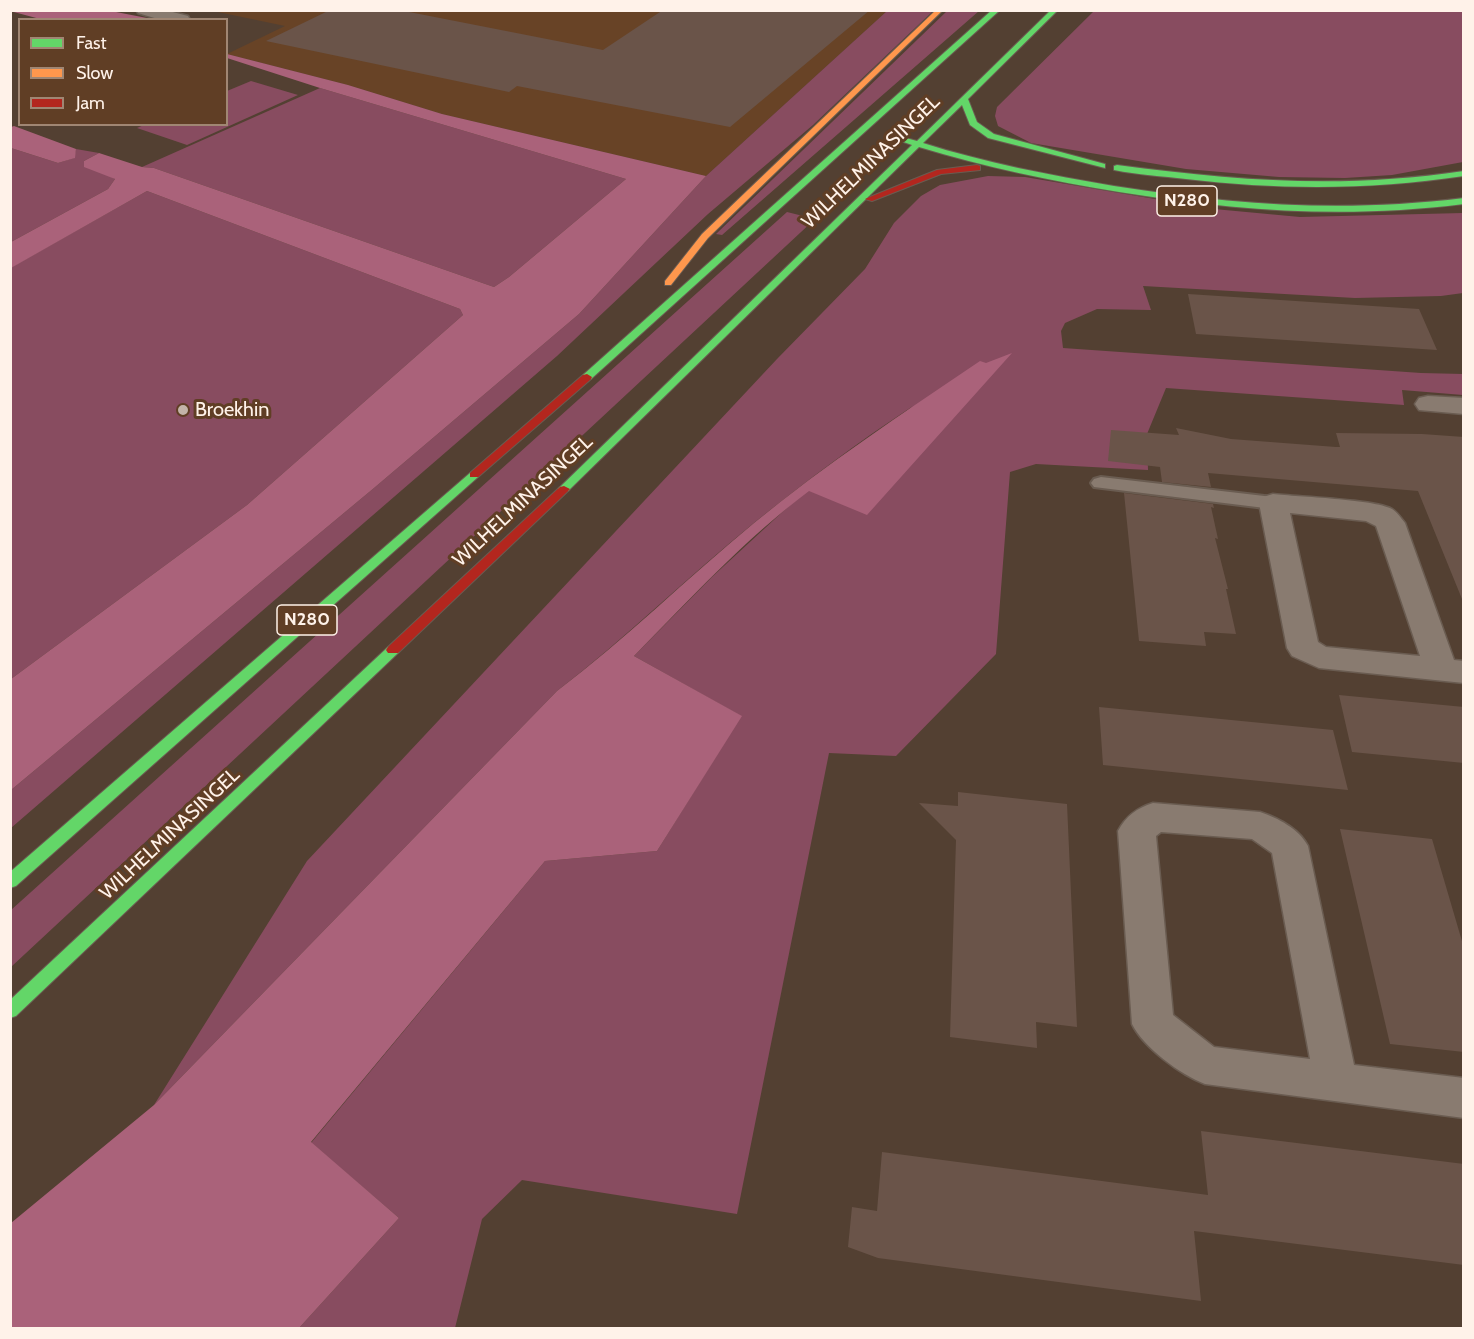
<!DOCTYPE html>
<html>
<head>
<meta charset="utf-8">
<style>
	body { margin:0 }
	#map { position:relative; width:1474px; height:1339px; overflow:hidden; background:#534032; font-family:Cabin,sans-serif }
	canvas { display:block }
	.frame { position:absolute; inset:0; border:12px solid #fff2e9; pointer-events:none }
	.legend { position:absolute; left:18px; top:18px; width:210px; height:108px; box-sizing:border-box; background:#603e25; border:2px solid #a08673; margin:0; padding:8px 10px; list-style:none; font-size:18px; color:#fff2e9 }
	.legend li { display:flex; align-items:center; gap:12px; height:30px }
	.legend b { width:30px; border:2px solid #a08673 }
</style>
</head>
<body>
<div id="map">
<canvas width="1474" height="1339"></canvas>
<div class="frame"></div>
<ul class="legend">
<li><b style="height:8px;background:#63d668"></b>Fast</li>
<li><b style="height:8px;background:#ff974d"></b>Slow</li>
<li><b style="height:8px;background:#b3261e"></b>Jam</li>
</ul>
</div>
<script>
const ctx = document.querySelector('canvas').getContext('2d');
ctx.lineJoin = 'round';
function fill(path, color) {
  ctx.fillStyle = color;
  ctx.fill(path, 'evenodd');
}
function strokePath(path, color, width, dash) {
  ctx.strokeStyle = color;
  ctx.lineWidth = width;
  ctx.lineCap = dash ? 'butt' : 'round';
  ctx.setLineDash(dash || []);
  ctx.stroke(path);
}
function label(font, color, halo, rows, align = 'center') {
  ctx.font = font + ' Cabin,sans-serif';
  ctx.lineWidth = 6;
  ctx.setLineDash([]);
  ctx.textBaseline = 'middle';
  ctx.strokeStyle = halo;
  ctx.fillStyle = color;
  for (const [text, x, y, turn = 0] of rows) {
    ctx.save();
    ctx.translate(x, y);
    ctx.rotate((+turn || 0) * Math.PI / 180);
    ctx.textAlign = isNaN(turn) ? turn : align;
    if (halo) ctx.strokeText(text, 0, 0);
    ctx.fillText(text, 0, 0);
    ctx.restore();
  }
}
fill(new Path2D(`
	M 213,11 L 887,11 L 706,176 L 442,114 L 348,85 L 227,54 L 285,26 Z`), '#684326');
fill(new Path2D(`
	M 887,11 L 933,11 L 813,125 L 708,214 L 557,356 L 11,828 L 11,790 L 374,488 L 579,314 L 706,176 Z
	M 947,11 L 979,11 L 722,235 L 716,234 Z
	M 1094,11 L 1463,11 L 1463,162 L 1392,175 L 1345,178 L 1279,177 L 1186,169 L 1031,143 L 998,126 L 995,116 L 997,107 Z
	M 251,81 L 298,95 L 187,145 L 137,128 L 146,124 L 226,124 L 227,91 Z
	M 320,88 L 626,179 L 509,277 L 494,287 L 154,168 L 142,167 Z
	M 11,148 L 58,163 L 74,158 L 76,149 L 99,153 L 84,161 L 115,179 L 108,189 L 11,242 Z
	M 988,176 L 1025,177 L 1214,209 L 1300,217 L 1463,213 L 1463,293 L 1441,296 L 1355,298 L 1143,286 L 1151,310 L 1097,309 L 1065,323 L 1061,331 L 1063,348 L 1421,373 L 1463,374 L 1463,395 L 1402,390 L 1404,405 L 1166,388 L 1147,434 L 1148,470 L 1036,464 L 1010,472 L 996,654 L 896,756 L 829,753 L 737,1214 L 522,1180 L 482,1219 L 455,1328 L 299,1328 L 399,1218 L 311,1143 L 545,861 L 657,851 L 741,716 L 634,656 L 712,577 L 790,505 L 913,406 C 858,442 806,481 755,522 C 687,577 626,638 557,691 L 154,1105 L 307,861 L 777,359 L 865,269 L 894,223 L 921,196 L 940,185 Z
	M 147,191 L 460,309 L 463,315 L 247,505 L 11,679 L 10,268 Z
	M 787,212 L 815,219 L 11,967 L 11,910 Z`), '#884c60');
fill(new Path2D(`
	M 10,11 L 111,11 L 152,19 L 40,19 Z
	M 227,54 L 348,85 L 442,114 L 706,176 L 579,314 L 374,488 L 11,790 L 11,679 L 247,505 L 463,315 L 460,309 L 147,191 L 11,268 L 11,242 L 108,189 L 115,179 L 84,167 L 84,161 L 99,153 L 142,167 L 154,168 L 494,287 L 509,277 L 626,179 L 320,88 L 227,58 Z
	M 14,126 L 76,149 L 75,158 L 58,163 L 11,148 L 11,127 Z
	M 1012,353 L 867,515 L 809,491 C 745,539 690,599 634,656 L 742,716 L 657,851 L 545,861 L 311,1142 L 399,1218 L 299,1328 L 11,1328 L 11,1223 L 154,1105 L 557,691 C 626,639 687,578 754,523 C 826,464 903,413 980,361 L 986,363 Z`), '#aa627a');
fill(new Path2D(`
	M 330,10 L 399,10 L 603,50 L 663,10 L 870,10 L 730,127 L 517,86 L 509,92 L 266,41 Z
	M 1188,294 L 1419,309 L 1437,350 L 1196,334 Z
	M 1176,428 L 1231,439 L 1336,447 L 1340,447 L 1336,433 L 1422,434 L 1464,437 L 1464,599 L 1462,599 L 1418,491 L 1208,473 L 1211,487 L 1162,482 L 1160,467 L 1108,461 L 1111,430 L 1179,435 Z
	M 1124,493 L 1213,504 L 1214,508 L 1211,507 L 1218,539 L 1215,538 L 1228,589 L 1226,589 L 1236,634 L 1204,632 L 1206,646 L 1139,641 Z
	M 1339,695 L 1464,707 L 1464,763 L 1352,752 Z
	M 1099,707 L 1333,730 L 1348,790 L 1103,765 Z
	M 958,792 L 1067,804 L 1077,1027 L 1036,1022 L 1037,1048 L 950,1037 L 956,840 L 919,803 L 958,806 Z
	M 1340,829 L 1432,839 L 1464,948 L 1464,1052 L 1390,1044 Z
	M 1201,1131 L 1464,1164 L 1464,1265 L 1194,1231 L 1201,1301 L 878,1258 L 848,1247 L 852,1207 L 877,1211 L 882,1152 L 1208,1195 Z`), '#6a5449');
const lane = new Path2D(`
	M 1101,477 L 1273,497 L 1280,499 L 1283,503 L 1280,507 L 1273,509 L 1094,487 L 1091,483 L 1094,479 Z`);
const street = new Path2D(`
	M 136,10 L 165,10 L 188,16 L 190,20 L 161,20 L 138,13 Z
	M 1428,396 L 1464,398 L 1464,414 L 1419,410 L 1415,404 L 1419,398 Z
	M 1273,494 C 1298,497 1373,499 1392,509 C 1397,512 1401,518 1405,523 L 1454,660 L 1464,661 L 1464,683 L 1319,668 L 1292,656 L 1287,648 L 1259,503 L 1263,497 ZM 1290,513 L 1366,521 L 1376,526 L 1420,656 L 1326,647 L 1318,642 Z
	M 1153,803 L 1260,812 C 1278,818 1299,829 1308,846 L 1354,1065 L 1464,1078 L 1464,1118 L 1205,1084 C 1181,1075 1143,1047 1132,1024 L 1118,831 C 1126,816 1137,808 1153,803 ZM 1161,832 L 1252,839 L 1272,853 L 1310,1059 L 1214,1047 L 1173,1015 L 1156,836 Z`);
const fast = new Path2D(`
	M 992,10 L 1000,10 L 591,379 L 583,379 L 583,375 Z
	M 1051,10 L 1058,10 L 968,99 L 977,122 L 994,134 L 1105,164 L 1105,168 L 988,138 L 970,125 L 962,105 L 923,143 C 986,163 1050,175 1114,186 C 1235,205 1342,213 1464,198 L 1464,204 C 1344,219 1238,211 1119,192 C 1052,181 985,167 919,147 L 568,491 L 560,491 L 558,489 L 560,487 L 912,145 L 895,139 L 895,135 L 917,141 Z
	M 1117,165 C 1238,181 1342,189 1464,171 L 1464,176 C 1371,190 1280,190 1186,179 C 1162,176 1138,175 1114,170 L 1114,166 Z
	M 474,472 L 478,473 L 478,477 L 16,886 L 10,888 L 10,872 L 470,473 Z
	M 393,646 L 398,647 L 400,650 L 398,653 L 16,1016 L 10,1018 L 10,1000 L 388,647 Z`);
const slow = new Path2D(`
	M 936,10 L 943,10 L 708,238 L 671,285 L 665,285 L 665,281 L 702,234 Z`);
const jam = new Path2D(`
	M 977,165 L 980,166 L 980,170 L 941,174 L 872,201 L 865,199 L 937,170 Z
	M 587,374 L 592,377 L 591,379 L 478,477 L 470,477 L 470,473 L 583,375 Z
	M 564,486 L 570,489 L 568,491 L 398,653 L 388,653 L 386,650 L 388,647 L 560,487 Z`);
strokePath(lane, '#6a5c51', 4);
strokePath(street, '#6a5c51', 3);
strokePath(fast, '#6a5c51', 2);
strokePath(slow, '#6a5c51', 2);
strokePath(jam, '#6a5c51', 2);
fill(lane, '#897b70');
fill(street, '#897b70');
fill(fast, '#63d668');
fill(slow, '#ff974d');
fill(jam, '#b3261e');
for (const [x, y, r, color] of [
	[183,410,6,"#c3b4a9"]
]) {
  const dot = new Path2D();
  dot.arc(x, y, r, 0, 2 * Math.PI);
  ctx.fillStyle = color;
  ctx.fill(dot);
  strokePath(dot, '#603e25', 2);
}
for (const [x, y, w] of [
	[1187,201,60],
	[307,620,60]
]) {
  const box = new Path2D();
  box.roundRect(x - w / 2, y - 15, w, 30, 4.5);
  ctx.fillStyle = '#603e25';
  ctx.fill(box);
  strokePath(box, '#fff2e9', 1.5);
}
label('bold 18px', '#fff2e9', null, [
	["N280",1187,201],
	["N280",307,620]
]);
label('20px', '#fff2e9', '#603e25', [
	["WILHELMINASINGEL",871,162,-44],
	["WILHELMINASINGEL",523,501,-43],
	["WILHELMINASINGEL",170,834,-43]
]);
label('20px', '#fff2e9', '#603e25', [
	["Broekhin",195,410]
], 'left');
</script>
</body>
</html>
